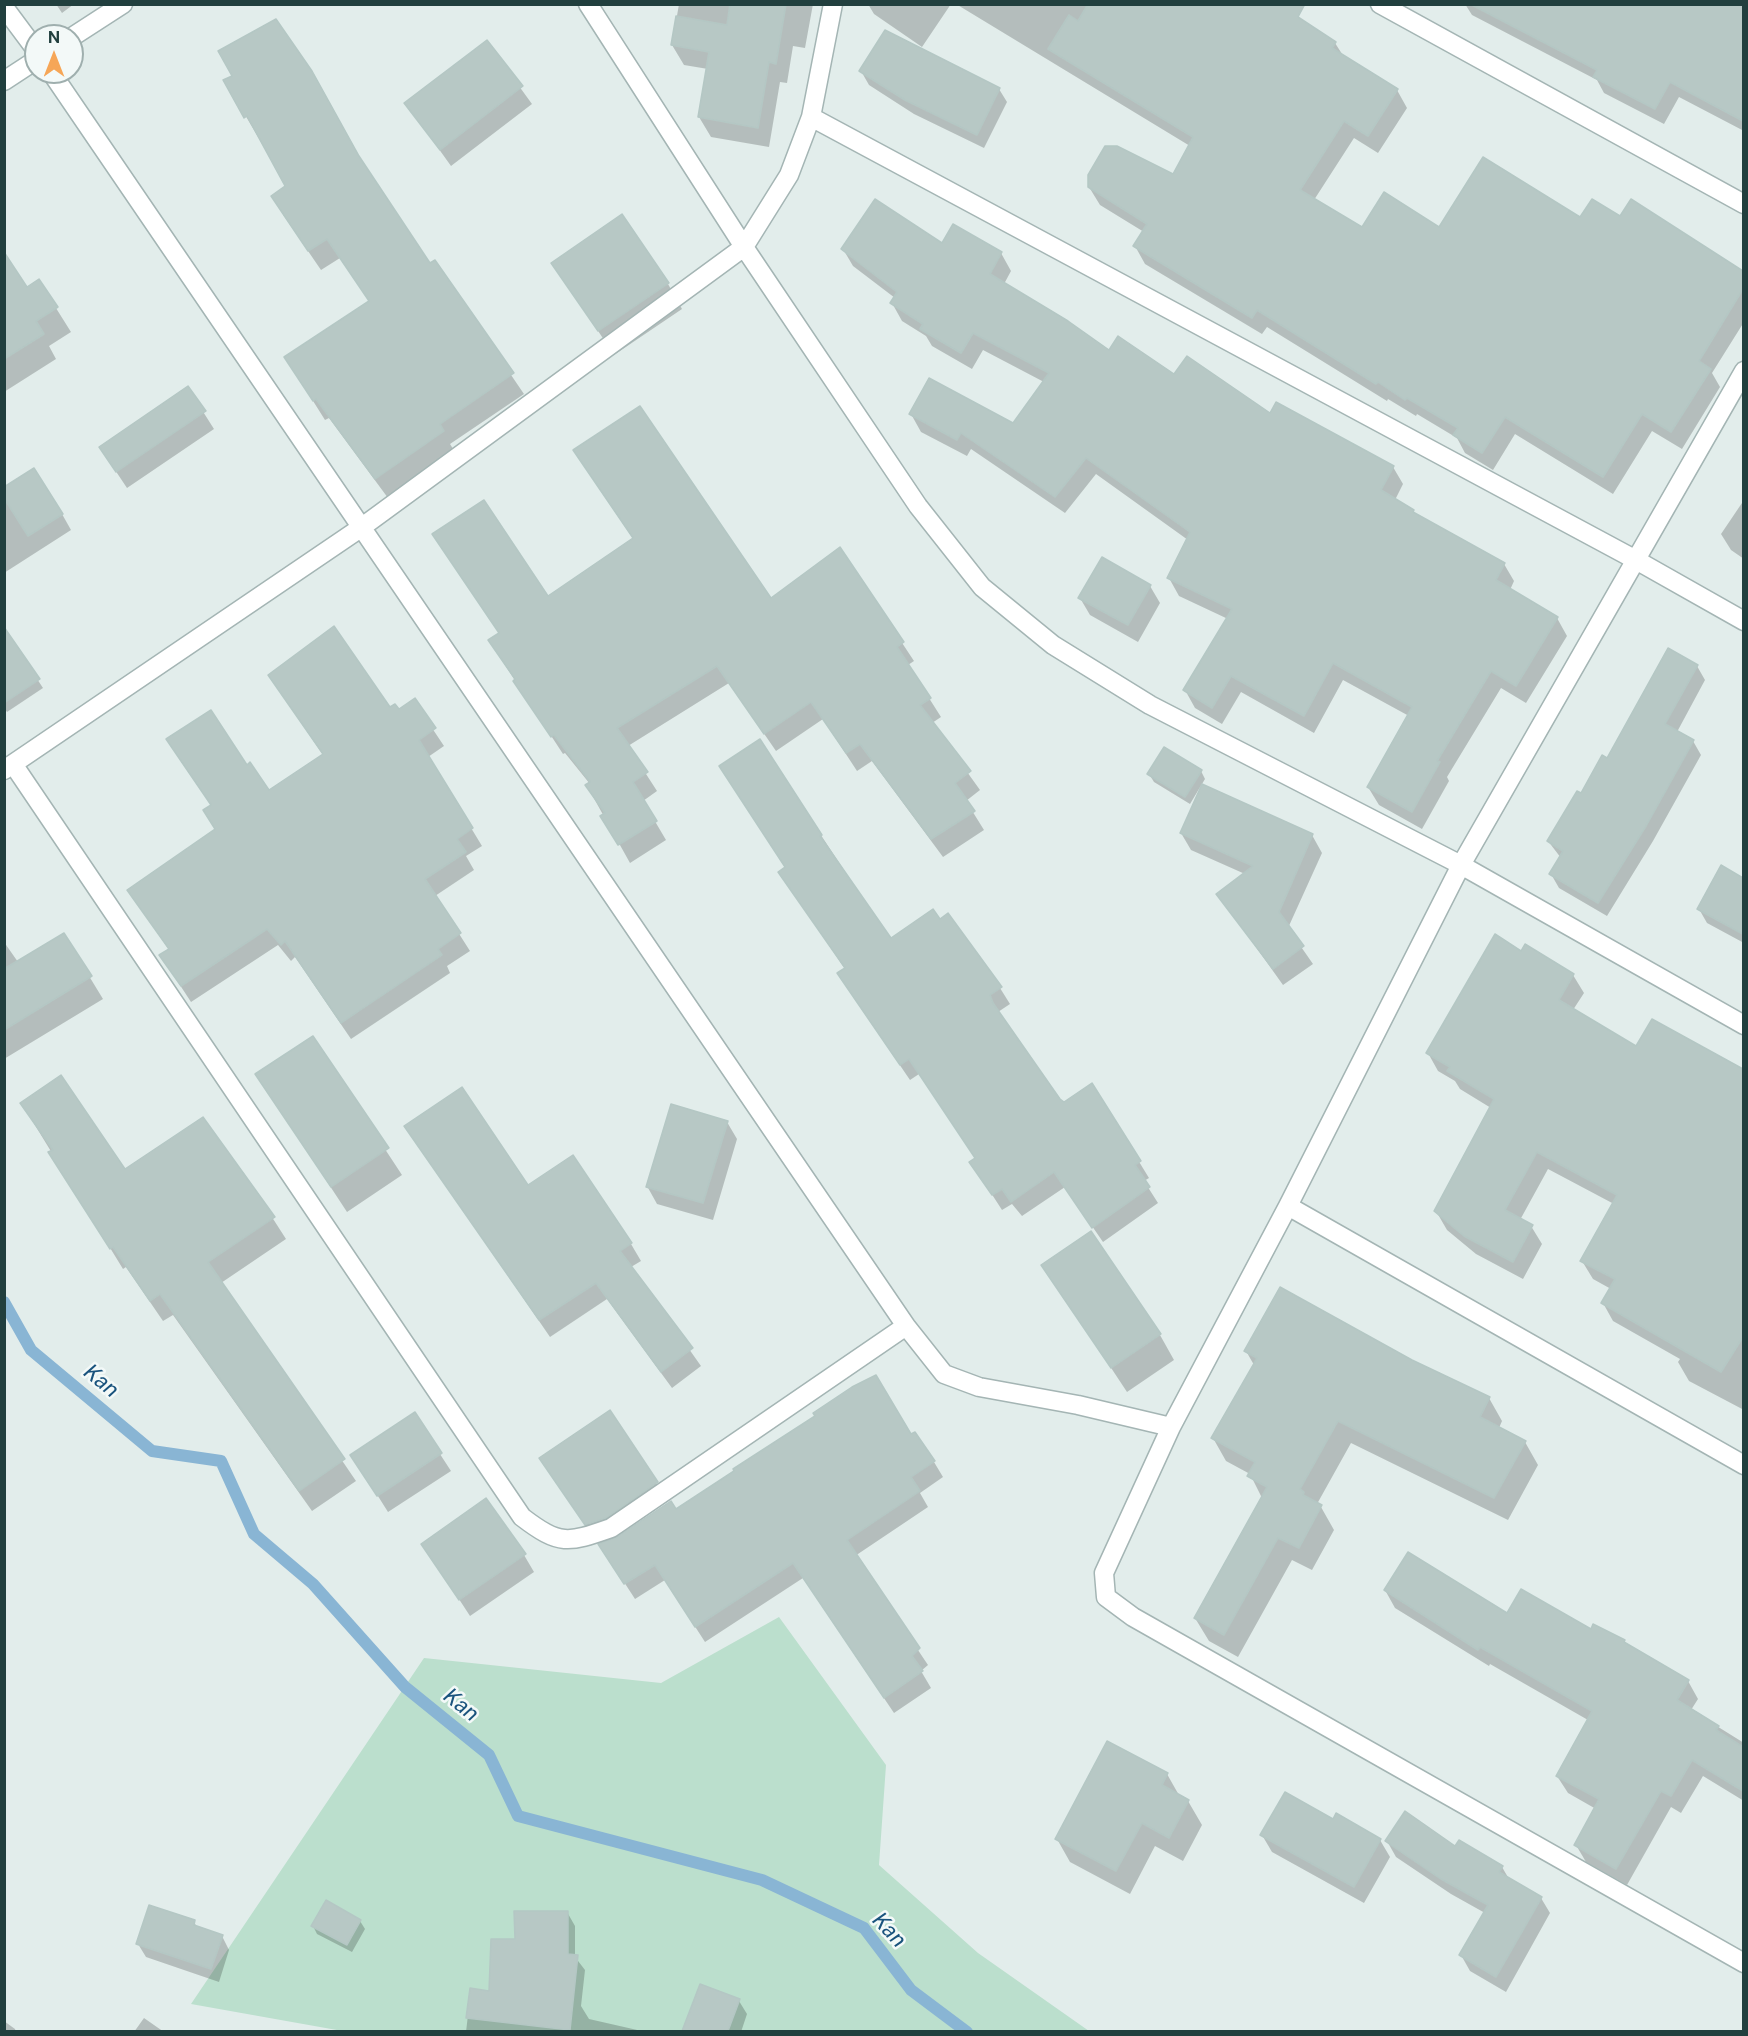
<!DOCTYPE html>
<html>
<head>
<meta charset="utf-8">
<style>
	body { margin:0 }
	#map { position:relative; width:1748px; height:2036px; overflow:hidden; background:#e2edeb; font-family:"Public Sans",sans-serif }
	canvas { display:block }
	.frame { position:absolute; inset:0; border:6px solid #213f3e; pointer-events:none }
	.north { position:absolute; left:24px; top:24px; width:60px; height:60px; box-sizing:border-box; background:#f3f9f8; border:2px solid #9fafae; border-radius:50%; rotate:0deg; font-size:16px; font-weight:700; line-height:24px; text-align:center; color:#213f3e }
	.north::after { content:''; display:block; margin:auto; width:21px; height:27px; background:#f6a657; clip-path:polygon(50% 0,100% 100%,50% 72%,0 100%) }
</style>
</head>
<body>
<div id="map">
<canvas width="1748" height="2036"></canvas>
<div class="frame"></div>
<div class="north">N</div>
</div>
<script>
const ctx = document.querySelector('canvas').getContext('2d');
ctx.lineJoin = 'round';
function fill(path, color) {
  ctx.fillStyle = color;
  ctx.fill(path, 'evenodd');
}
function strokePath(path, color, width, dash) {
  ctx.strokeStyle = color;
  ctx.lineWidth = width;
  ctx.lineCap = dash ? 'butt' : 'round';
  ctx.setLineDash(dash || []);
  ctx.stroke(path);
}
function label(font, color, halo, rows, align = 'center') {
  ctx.font = font + ' "Public Sans",sans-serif';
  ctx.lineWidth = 5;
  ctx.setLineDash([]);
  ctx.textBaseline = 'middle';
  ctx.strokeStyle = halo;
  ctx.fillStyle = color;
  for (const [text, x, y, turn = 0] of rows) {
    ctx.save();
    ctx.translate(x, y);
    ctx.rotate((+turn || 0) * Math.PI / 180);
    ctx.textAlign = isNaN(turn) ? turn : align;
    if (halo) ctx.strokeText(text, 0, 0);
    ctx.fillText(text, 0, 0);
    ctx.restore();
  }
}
fill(new Path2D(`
	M 779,1617 L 886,1765 L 879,1865 L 978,1953 L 1089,2031 L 348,2032 L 191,2004 L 424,1658 L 661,1683 Z`), '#bbdfcd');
fill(new Path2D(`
	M 56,4 L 74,4 L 62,13 Z
	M 679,4 L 813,4 L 805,48 L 793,46 L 787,83 L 780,82 L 769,147 L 711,137 L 699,117 L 708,69 L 684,65 L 672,45 Z
	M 868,4 L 951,4 L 922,47 L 874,14 Z
	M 956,4 L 1250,4 L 1335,43 L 1344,57 L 1397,90 L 1407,108 L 1378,153 L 1354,138 L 1314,200 L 1363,229 L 1440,229 L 1620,218 L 1631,201 L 1744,272 L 1744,322 L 1712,373 L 1720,387 L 1682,449 L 1652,431 L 1613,494 L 1515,434 L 1493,470 L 1465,453 L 1457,438 L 1417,414 L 1416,416 L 1388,399 L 1387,401 L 1267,327 L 1262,334 L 1145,264 L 1135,246 L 1144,232 L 1100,205 L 1089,187 L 1173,176 L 1190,146 Z
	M 1465,4 L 1744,4 L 1744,131 L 1679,97 L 1664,124 L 1604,93 L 1597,80 L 1472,15 Z
	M 487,42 L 532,104 L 451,166 L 406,103 Z
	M 861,71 L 999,89 L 1007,102 L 984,148 L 914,114 L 869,85 Z
	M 225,81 L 361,163 L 430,265 L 434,262 L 524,394 L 450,444 L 455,452 L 388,498 L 329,418 L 325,420 L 286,358 L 370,302 L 340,258 L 321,270 L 284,216 L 273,197 L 287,186 Z
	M 954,226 L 1001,253 L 1011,271 L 1004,284 L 1109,352 L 1271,415 L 1393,467 L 1403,484 L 1395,500 L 1416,515 L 1504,564 L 1514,581 L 1510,590 L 1557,618 L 1567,636 L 1526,703 L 1501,688 L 1447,777 L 1449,781 L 1422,829 L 1379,805 L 1368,787 L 1409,716 L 1343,680 L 1314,733 L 1241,692 L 1222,724 L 1195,708 L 1185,690 L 1228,619 L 1179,596 L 1169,578 L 1188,540 L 1096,474 L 1065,513 L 971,449 L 967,456 L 921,432 L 911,414 L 1013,425 L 1044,382 L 983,350 L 972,369 L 932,346 L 926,336 L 902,321 L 892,303 L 895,298 L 853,266 L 843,249 L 942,245 Z
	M 4,255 L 27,289 L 39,281 L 71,332 L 49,346 L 56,359 L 4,392 Z
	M 553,263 L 668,284 L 682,309 L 614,355 Z
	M 188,388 L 214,429 L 127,488 L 111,464 Z
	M 586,469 L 771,600 L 840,549 L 914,661 L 908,665 L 941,717 L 932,723 L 980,790 L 966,801 L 984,830 L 943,857 L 872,761 L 857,771 L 823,719 L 776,751 L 729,683 L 628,746 L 657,791 L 643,801 L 666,840 L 630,863 L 587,786 L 590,784 L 565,753 L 563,754 L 501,659 L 490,641 L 500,634 L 434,535 L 548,598 L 634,540 Z
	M 4,489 L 62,514 L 71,530 L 4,573 Z
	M 1744,500 L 1744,559 L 1731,550 L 1721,534 Z
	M 1150,586 L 1160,603 L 1138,642 L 1090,615 L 1080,598 Z
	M 20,653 L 43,688 L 7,712 L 4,708 L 4,663 Z
	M 1697,666 L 1705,680 L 1677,732 L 1693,741 L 1701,755 L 1653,841 L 1607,916 L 1559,888 L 1551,874 L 1561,858 L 1548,841 L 1607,760 Z
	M 280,692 L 399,712 L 414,701 L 444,746 L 428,757 L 482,846 L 466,856 L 474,870 L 435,896 L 470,951 L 447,966 L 450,973 L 351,1039 L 295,957 L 291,961 L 278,945 L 191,1002 L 161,956 L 169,950 L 129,890 L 216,830 L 212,806 L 178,757 L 246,767 L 268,792 L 323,755 Z
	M 759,741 L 890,940 L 948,915 L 1000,988 L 1010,1004 L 998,1012 L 1059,1100 L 1064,1103 L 1092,1085 L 1149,1178 L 1144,1181 L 1158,1203 L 1103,1242 L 1065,1187 L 1022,1216 L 1012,1204 L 1002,1210 L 971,1162 L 976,1159 L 919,1074 L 910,1080 L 848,989 L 839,974 L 845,969 L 780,873 L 786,868 Z
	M 1201,771 L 1205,779 L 1190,804 L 1154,782 L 1149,774 Z
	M 1181,833 L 1312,835 L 1322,853 L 1288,928 L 1313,964 L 1283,985 L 1218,894 L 1245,874 L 1191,850 Z
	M 1744,875 L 1744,943 L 1707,923 L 1699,909 Z
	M 64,935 L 103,999 L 4,1059 L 4,942 L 18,962 Z
	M 1522,953 L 1573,975 L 1584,993 L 1573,1010 L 1637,1048 L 1653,1021 L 1744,1072 L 1744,1410 L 1689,1381 L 1678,1362 L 1680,1359 L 1613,1321 L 1603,1303 L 1611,1289 L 1593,1279 L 1582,1261 L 1614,1204 L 1548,1169 L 1520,1220 L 1531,1226 L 1542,1244 L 1523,1279 L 1476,1254 L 1447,1230 L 1436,1211 L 1491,1108 L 1460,1089 L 1455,1081 L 1438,1071 L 1428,1053 Z
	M 312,1038 L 402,1175 L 347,1212 L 257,1075 Z
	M 22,1104 L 124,1171 L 243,1172 L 286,1239 L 221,1283 L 356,1481 L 312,1511 L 173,1315 L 163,1321 L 126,1267 L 123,1269 Z
	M 727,1122 L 737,1139 L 713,1220 L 657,1204 L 647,1186 Z
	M 406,1127 L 528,1187 L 631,1244 L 641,1261 L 631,1267 L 701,1366 L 672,1388 L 607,1299 L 550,1337 Z
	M 1043,1265 L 1160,1335 L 1174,1360 L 1127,1392 Z
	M 1246,1351 L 1412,1361 L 1489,1398 L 1502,1421 L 1499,1428 L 1525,1442 L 1538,1465 L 1508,1520 L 1351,1443 L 1317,1504 L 1321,1507 L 1334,1530 L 1312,1570 L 1292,1560 L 1238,1657 L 1209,1641 L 1195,1618 L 1262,1498 L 1250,1474 L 1226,1461 L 1213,1438 L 1254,1365 Z
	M 610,1412 L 667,1500 L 596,1541 L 551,1475 Z
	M 414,1414 L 451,1471 L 388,1512 L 352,1455 Z
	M 911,1437 L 934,1462 L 943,1477 L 920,1493 L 928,1507 L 855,1556 L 928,1665 L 921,1671 L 931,1688 L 894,1713 L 803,1578 L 705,1642 L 665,1580 L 635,1599 L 600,1545 L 676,1511 Z
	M 423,1544 L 524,1555 L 534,1572 L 470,1616 Z
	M 1385,1590 L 1591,1631 L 1624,1641 L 1627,1646 L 1688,1681 L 1698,1699 L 1691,1710 L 1744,1743 L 1744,1801 L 1703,1776 L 1681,1813 L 1671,1807 L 1627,1885 L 1586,1862 L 1576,1845 L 1596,1809 L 1568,1793 L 1557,1776 L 1588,1720 L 1490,1664 L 1489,1666 L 1395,1608 Z
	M 1167,1774 L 1180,1797 L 1188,1801 L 1202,1825 L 1183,1861 L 1155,1846 L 1130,1894 L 1070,1862 L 1057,1839 Z
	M 1337,1815 L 1380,1840 L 1390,1857 L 1364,1903 L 1272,1852 L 1262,1835 L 1334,1821 Z
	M 1387,1841 L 1456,1849 L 1502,1867 L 1509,1879 L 1541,1898 L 1550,1913 L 1506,1992 L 1470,1971 L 1461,1955 L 1485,1913 L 1451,1894 L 1396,1857 Z
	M 567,1912 L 575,1926 L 575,1957 L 585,1970 L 581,2006 L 589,2019 L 646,2032 L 466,2032 L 471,1989 L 491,1993 L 516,1941 Z
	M 360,1921 L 365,1929 L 352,1952 L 317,1934 L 313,1926 Z
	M 194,1922 L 198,1929 L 222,1936 L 229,1950 L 219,1982 L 146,1957 L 138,1944 Z
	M 701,1986 L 739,2001 L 747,2014 L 741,2032 L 684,2032 Z
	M 144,2018 L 164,2032 L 134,2032 Z
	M 4,2021 L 15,2029 L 16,2032 L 4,2032 Z`), '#0003');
strokePath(new Path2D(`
	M 4,1302 L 31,1350 L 152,1451 L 221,1461 L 254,1534 L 313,1584 L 405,1687 L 489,1755 L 518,1816 L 762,1880 L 864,1928 L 911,1990 L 967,2032`), '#89b5d4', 12);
const building = new Path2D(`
	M 730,4 L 786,4 L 776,64 L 769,62 L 758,128 L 698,117 L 709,52 L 671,45 L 676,16 L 727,25 Z
	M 1088,4 L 1305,4 L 1298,17 L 1336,42 L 1332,48 L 1398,89 L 1368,136 L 1344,121 L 1300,190 L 1362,227 L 1384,192 L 1439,227 L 1483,157 L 1580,217 L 1592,199 L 1620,216 L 1631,199 L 1743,271 L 1743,289 L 1699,361 L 1711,369 L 1671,432 L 1642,414 L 1603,477 L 1505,417 L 1482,453 L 1453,435 L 1458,428 L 1407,398 L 1405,400 L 1378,382 L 1376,384 L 1257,310 L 1252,318 L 1133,246 L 1147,224 L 1088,187 L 1088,175 L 1105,146 L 1117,146 L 1173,174 L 1193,137 L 1048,49 L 1069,15 L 1078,21 Z
	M 1470,4 L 1743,4 L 1743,121 L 1670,82 L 1655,109 L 1593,77 L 1597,70 Z
	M 276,19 L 312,71 L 359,156 L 430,263 L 435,260 L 514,373 L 440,424 L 444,431 L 375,479 L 316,399 L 313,401 L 284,357 L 369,301 L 327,239 L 308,251 L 271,196 L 285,186 L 247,116 L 244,118 L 223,80 L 232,76 L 218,51 Z
	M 885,30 L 1000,88 L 977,135 L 905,100 L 859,71 Z
	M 487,40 L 523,86 L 440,150 L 404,103 Z
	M 875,199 L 942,243 L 953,224 L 1002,252 L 990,274 L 1068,321 L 1109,350 L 1118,336 L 1174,374 L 1187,356 L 1270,413 L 1276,402 L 1394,466 L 1381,490 L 1414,510 L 1413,512 L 1505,563 L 1496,580 L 1558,617 L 1516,686 L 1491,671 L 1437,761 L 1440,762 L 1412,812 L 1367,787 L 1412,707 L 1333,663 L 1304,716 L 1231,676 L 1212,708 L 1183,690 L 1232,609 L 1167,578 L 1190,532 L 1086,458 L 1055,497 L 961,433 L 957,440 L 909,414 L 929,378 L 1013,423 L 1049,373 L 973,333 L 961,353 L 920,329 L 923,324 L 890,303 L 897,292 L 841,249 Z
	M 622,214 L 669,283 L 598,331 L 551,263 Z
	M 4,252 L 27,287 L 39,279 L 58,307 L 36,321 L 44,334 L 4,359 Z
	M 188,386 L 206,411 L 116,472 L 99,447 Z
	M 640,406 L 771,598 L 840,547 L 904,642 L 897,647 L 931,698 L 920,705 L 971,771 L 955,783 L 975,811 L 931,839 L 860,744 L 846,753 L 811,702 L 764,734 L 717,666 L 617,728 L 648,772 L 633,782 L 657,821 L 618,845 L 600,816 L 605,813 L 585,785 L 590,782 L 554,735 L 551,737 L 513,681 L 515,679 L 488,640 L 499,633 L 432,534 L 484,500 L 548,596 L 633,538 L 573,450 Z
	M 34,468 L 63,514 L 28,536 L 4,498 L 4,487 Z
	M 1102,557 L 1151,585 L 1128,625 L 1078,598 Z
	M 334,626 L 390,707 L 395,704 L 399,709 L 415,698 L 436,728 L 419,740 L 473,828 L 457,839 L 466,852 L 425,879 L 461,933 L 438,949 L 442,955 L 341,1023 L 285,941 L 281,945 L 267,929 L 181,986 L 159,955 L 169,949 L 127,890 L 215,829 L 203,810 L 211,805 L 166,739 L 211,710 L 247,765 L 250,762 L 269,790 L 323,754 L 268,675 Z
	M 4,627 L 40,679 L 4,703 Z
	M 1668,648 L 1698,665 L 1665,724 L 1694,740 L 1646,826 L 1598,903 L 1549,874 L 1563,851 L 1547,841 L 1577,791 L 1581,793 L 1602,755 L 1607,758 Z
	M 760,739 L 822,835 L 820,836 L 891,938 L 933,909 L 940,919 L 948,913 L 1002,987 L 990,995 L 993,1003 L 1060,1099 L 1064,1102 L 1092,1083 L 1141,1161 L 1135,1165 L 1150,1187 L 1092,1228 L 1054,1172 L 1011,1202 L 1002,1189 L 992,1195 L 969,1162 L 975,1158 L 909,1059 L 900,1065 L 837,973 L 845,968 L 778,872 L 785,867 L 719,766 Z
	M 1164,747 L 1202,770 L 1185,797 L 1147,774 Z
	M 1202,784 L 1313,834 L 1279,912 L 1304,946 L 1273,969 L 1216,894 L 1253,866 L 1180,833 Z
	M 1721,865 L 1743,878 L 1743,934 L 1697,909 Z
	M 64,933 L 92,976 L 4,1030 L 4,969 Z
	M 1495,934 L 1521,951 L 1525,944 L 1574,974 L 1559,1000 L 1636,1046 L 1652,1019 L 1743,1069 L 1743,1337 L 1721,1372 L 1601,1303 L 1615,1279 L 1580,1261 L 1617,1195 L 1537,1152 L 1505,1210 L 1533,1225 L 1513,1262 L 1464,1236 L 1434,1211 L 1494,1099 L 1447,1071 L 1450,1067 L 1426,1053 Z
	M 313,1036 L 389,1148 L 331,1187 L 255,1074 Z
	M 61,1075 L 125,1169 L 203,1117 L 275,1217 L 208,1262 L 345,1459 L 299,1491 L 160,1294 L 150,1301 L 113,1247 L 110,1249 L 48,1152 L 53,1150 L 20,1103 Z
	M 462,1087 L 528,1185 L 573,1155 L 632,1243 L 620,1251 L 693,1348 L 661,1372 L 596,1283 L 539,1320 L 404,1126 Z
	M 671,1104 L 728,1121 L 703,1203 L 646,1187 Z
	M 1091,1231 L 1161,1334 L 1111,1368 L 1041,1265 Z
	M 1280,1287 L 1412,1360 L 1490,1397 L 1480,1417 L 1526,1441 L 1494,1498 L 1338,1421 L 1300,1489 L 1304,1492 L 1303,1495 L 1322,1505 L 1299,1548 L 1278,1538 L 1224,1635 L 1194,1618 L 1267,1487 L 1247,1476 L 1255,1462 L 1211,1438 L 1257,1358 L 1244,1351 Z
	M 876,1375 L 911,1434 L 915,1432 L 935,1461 L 911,1477 L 920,1491 L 847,1540 L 920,1648 L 912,1656 L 923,1671 L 884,1698 L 793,1563 L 695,1627 L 655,1565 L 624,1584 L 598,1544 L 617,1537 L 671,1501 L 676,1509 L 734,1471 L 733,1469 L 815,1416 L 813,1413 L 852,1387 Z
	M 610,1410 L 658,1482 L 606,1518 L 585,1525 L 539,1458 Z
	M 415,1412 L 442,1453 L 377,1496 L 350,1455 Z
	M 486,1498 L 526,1554 L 459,1600 L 421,1544 Z
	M 1408,1552 L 1507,1613 L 1521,1589 L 1591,1629 L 1593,1624 L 1625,1640 L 1624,1642 L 1689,1680 L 1677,1700 L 1719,1726 L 1716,1730 L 1743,1747 L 1743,1791 L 1692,1760 L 1671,1796 L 1661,1791 L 1616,1869 L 1574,1845 L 1599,1799 L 1556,1776 L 1592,1711 L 1480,1647 L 1478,1650 L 1384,1590 Z
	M 1107,1741 L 1168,1773 L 1162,1785 L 1189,1800 L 1169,1838 L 1142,1823 L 1116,1871 L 1055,1839 Z
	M 1285,1792 L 1333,1819 L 1336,1813 L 1381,1839 L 1354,1887 L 1260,1835 Z
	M 1405,1811 L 1455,1846 L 1459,1840 L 1503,1866 L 1499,1872 L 1542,1897 L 1496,1977 L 1459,1955 L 1488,1905 L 1441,1879 L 1385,1841 Z
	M 326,1900 L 361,1920 L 347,1945 L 311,1926 Z
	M 149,1905 L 195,1920 L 194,1925 L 223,1935 L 211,1969 L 136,1944 Z
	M 514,1911 L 568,1911 L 568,1954 L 578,1955 L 570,2030 L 466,2018 L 470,1988 L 489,1991 L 491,1939 L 515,1939 Z
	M 700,1984 L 740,1999 L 728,2031 L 682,2031 Z`);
fill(building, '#b7c8c5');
strokePath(building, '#b4c7c4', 1.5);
const minor = new Path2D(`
	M 588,4 L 744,247 L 918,506 L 982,587 L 1053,645 L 1150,705 L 1461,865 L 1744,1025
	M 1380,4 L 1744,204
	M 4,7 L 36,50
	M 72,37 L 123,4
	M 51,72 L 906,1326 L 944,1374 L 979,1387 L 1078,1405 L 1171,1427
	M 4,81 L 36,60
	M 811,117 L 1636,560 L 1744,621
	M 1744,371 L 1461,865 L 1288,1206 L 1171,1427 L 1104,1573 L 1106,1597 L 1133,1617 L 1744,1963
	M 13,764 L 522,1517 C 560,1546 568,1543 611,1528 L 906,1326
	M 4,770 L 362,527 L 744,247 L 789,175 L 811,117 L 833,4
	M 1288,1206 L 1744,1465`);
strokePath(minor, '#a4b5b4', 21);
strokePath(minor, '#fff', 18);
label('italic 22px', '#19537d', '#f3f9f8', [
	["Kan",101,1381,40],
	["Kan",461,1705,39],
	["Kan",889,1930,47]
]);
</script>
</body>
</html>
